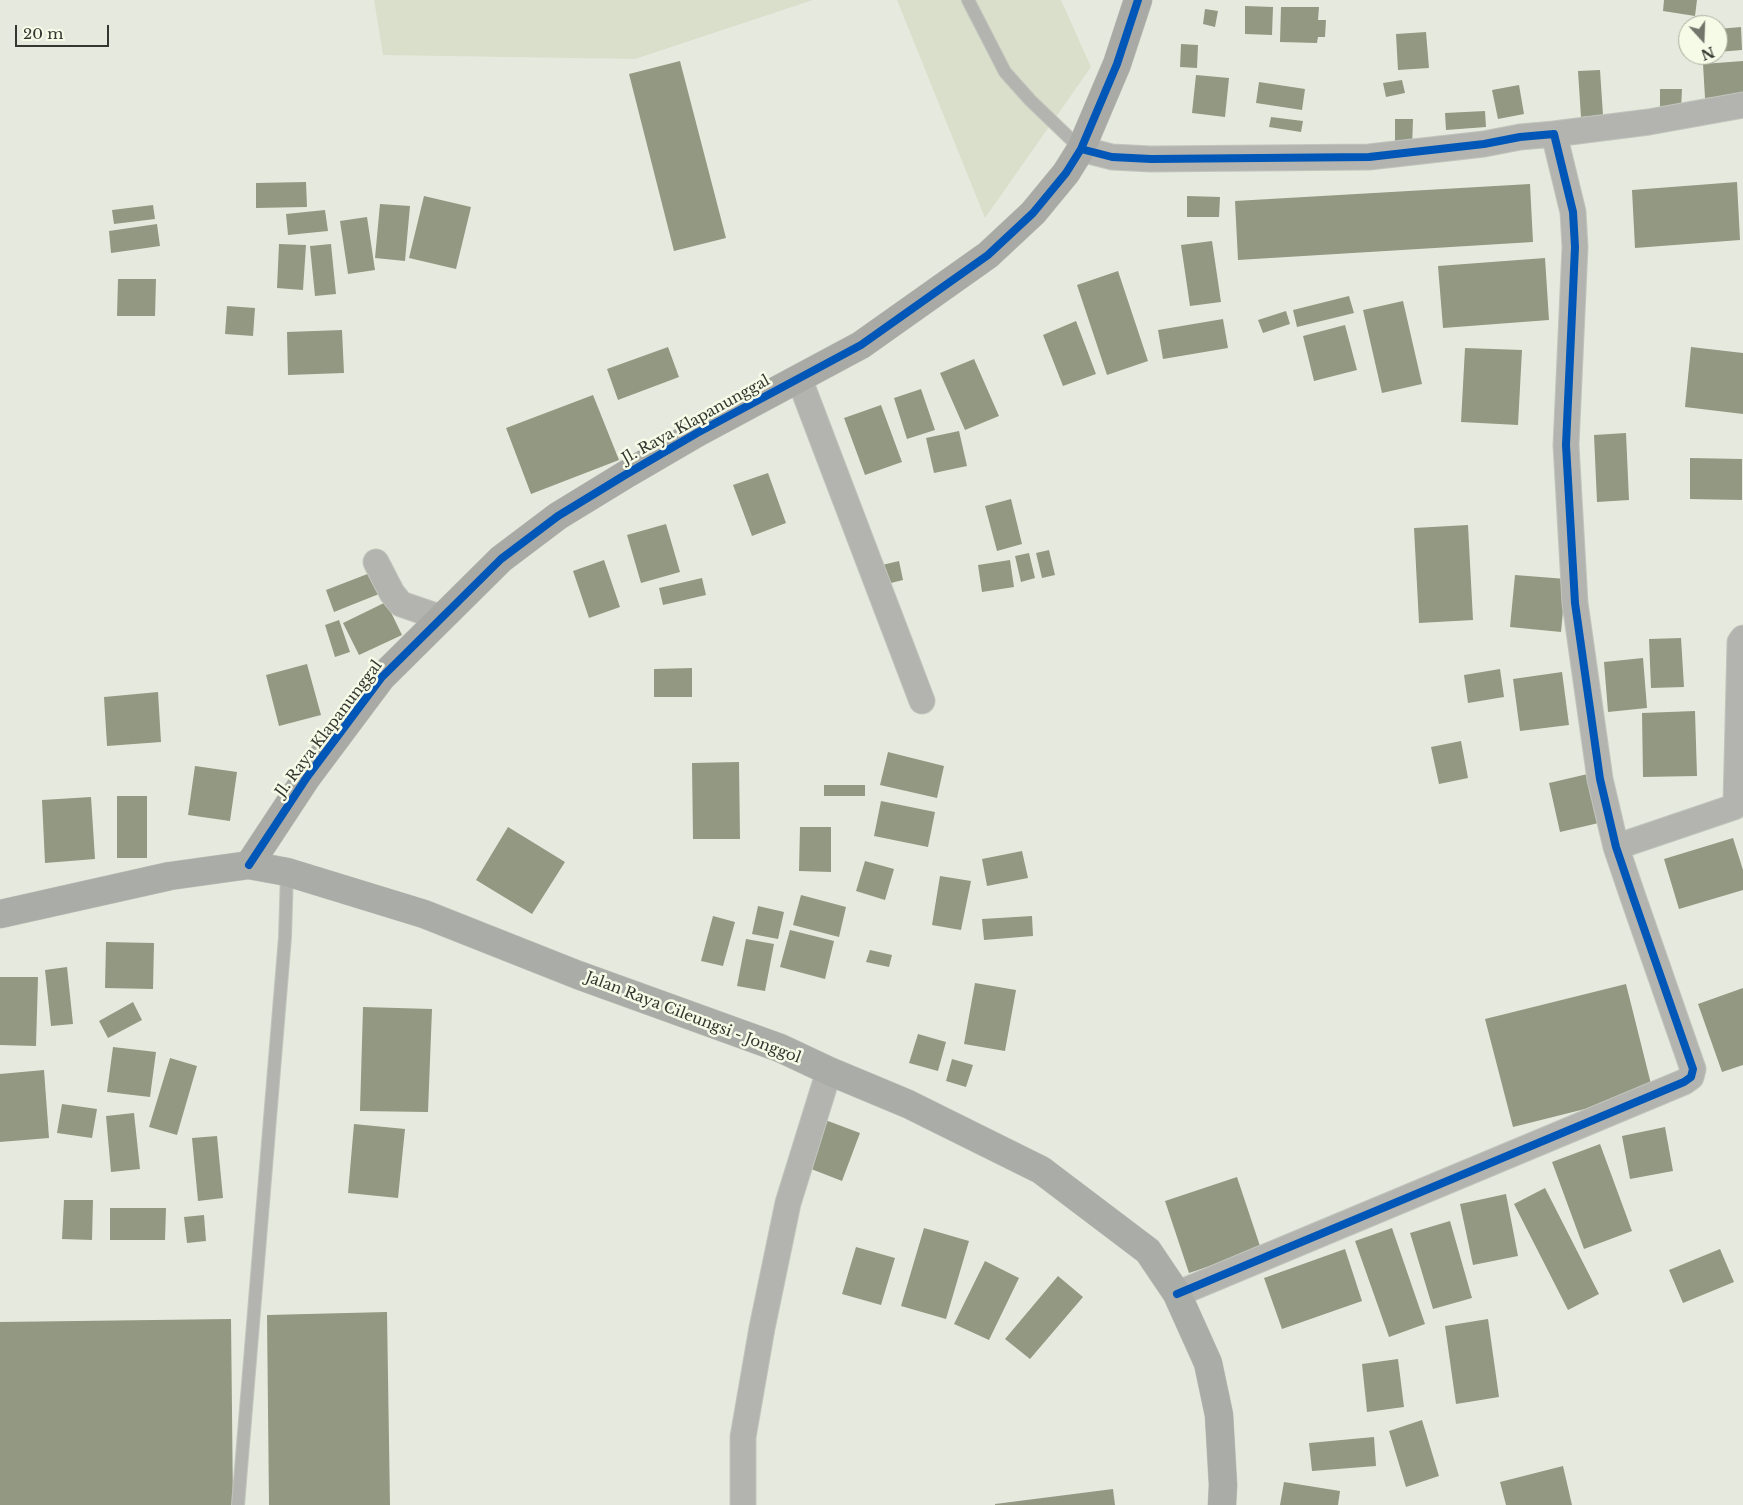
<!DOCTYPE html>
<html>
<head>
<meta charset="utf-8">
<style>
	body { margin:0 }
	#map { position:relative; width:1743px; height:1505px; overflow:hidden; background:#e6eade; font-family:"Libre Baskerville",serif }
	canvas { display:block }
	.north { position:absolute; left:1678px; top:15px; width:50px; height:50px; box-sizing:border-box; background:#f6fbe8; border:1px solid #a8ac9e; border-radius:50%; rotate:160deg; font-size:14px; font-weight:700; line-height:20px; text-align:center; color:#34362f }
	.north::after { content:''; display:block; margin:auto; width:18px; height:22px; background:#72756c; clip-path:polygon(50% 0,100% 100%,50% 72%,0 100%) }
	.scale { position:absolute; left:15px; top:25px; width:94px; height:22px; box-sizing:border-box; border:2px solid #34362f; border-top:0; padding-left:6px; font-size:15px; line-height:18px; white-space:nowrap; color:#34362f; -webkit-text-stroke:4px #f6fbe8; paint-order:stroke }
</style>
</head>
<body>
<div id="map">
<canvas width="1743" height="1505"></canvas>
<div class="north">N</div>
<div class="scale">20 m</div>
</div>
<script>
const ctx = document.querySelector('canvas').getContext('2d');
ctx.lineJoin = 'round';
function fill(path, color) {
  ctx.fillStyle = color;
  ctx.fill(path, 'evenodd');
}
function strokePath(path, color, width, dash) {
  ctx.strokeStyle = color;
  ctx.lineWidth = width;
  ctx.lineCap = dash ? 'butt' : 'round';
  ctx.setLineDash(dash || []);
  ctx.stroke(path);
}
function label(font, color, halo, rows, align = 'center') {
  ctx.font = font + ' "Libre Baskerville",serif';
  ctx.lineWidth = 5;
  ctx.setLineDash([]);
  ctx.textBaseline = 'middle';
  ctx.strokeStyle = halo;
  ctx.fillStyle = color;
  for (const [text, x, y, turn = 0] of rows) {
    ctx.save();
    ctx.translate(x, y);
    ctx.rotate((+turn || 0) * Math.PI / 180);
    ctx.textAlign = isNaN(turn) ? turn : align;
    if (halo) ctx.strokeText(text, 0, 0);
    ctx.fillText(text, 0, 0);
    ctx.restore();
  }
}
fill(new Path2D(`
	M 374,0 L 813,0 L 635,59 L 383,55 Z
	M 897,0 L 1061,0 L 1091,67 L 985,218 Z`), '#d9dfcb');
fill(new Path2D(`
	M 1664,0 L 1697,0 L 1695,16 L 1663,11 Z
	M 1245,6 L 1273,7 L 1272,35 L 1245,34 Z
	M 1281,7 L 1319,7 L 1318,20 L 1326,20 L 1325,37 L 1318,37 L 1317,43 L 1280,42 Z
	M 1205,9 L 1218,11 L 1215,27 L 1203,24 Z
	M 1741,27 L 1742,50 L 1718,52 L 1718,29 Z
	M 1426,32 L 1429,68 L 1398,70 L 1396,34 Z
	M 1181,44 L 1198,45 L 1197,68 L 1180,67 Z
	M 680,61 L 726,238 L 674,251 L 629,74 Z
	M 1743,61 L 1743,96 L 1705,98 L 1703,64 Z
	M 1600,70 L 1603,115 L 1581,117 L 1578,71 Z
	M 1196,75 L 1229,78 L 1225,117 L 1192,113 Z
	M 1402,80 L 1405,93 L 1386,97 L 1383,83 Z
	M 1259,82 L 1305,89 L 1302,110 L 1256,103 Z
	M 1519,85 L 1524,114 L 1498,119 L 1492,90 Z
	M 1660,89 L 1682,89 L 1681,110 L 1660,110 Z
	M 1485,111 L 1486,127 L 1446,130 L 1445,113 Z
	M 1271,117 L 1303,121 L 1301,132 L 1269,127 Z
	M 1395,119 L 1413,119 L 1412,149 L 1395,149 Z
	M 306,182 L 307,207 L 256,208 L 256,183 Z
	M 1737,182 L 1740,240 L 1635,248 L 1632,190 Z
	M 1530,184 L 1533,242 L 1238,260 L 1235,201 Z
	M 424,196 L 471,207 L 456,269 L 409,258 Z
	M 1187,196 L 1220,197 L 1219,217 L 1187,217 Z
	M 380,204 L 410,206 L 405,261 L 375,258 Z
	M 153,205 L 155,219 L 114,224 L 112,210 Z
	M 325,210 L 328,231 L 288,235 L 286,214 Z
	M 367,217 L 375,270 L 348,274 L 340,221 Z
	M 157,224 L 160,246 L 111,253 L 109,231 Z
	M 1212,241 L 1221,302 L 1190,306 L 1181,245 Z
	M 279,244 L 306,245 L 303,290 L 277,288 Z
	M 331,244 L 336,294 L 315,296 L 310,246 Z
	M 1545,258 L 1549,320 L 1443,328 L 1438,266 Z
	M 1118,271 L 1148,361 L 1107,375 L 1077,285 Z
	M 118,279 L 156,279 L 155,316 L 117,316 Z
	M 1349,296 L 1354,313 L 1297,327 L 1293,310 Z
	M 1403,301 L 1422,384 L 1382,393 L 1363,310 Z
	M 227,306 L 255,308 L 253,336 L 225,334 Z
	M 1286,311 L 1290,324 L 1263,333 L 1258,320 Z
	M 1223,319 L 1228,348 L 1163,359 L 1158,330 Z
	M 1076,321 L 1096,374 L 1063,386 L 1043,335 Z
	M 1345,325 L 1357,370 L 1314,381 L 1303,336 Z
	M 342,330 L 344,373 L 288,375 L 287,332 Z
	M 668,347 L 679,377 L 618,400 L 607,369 Z
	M 1691,347 L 1743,353 L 1743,414 L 1685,407 Z
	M 1465,348 L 1522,350 L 1518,425 L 1461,422 Z
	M 974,359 L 999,416 L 965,430 L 940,373 Z
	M 921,389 L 935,430 L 907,439 L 894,398 Z
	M 593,395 L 619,460 L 531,494 L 506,428 Z
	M 881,405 L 902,462 L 865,475 L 844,418 Z
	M 959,431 L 967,466 L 934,473 L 926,438 Z
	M 1626,433 L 1629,500 L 1597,502 L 1594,435 Z
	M 1690,458 L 1742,459 L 1742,500 L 1690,499 Z
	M 768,473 L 786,523 L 752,536 L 733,485 Z
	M 1011,499 L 1022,544 L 997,551 L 985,506 Z
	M 666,524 L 680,572 L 641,583 L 627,535 Z
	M 1468,525 L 1473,620 L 1419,623 L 1414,528 Z
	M 1049,550 L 1055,575 L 1042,578 L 1036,553 Z
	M 1029,553 L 1035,578 L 1021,582 L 1015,556 Z
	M 604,560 L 620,607 L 589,618 L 573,571 Z
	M 1010,560 L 1014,587 L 982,592 L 978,565 Z
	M 899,561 L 903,580 L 887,584 L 882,565 Z
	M 370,573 L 379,594 L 334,612 L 326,590 Z
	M 1515,575 L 1566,579 L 1561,632 L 1510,627 Z
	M 702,578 L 706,595 L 663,605 L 659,588 Z
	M 386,602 L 402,635 L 359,655 L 343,623 Z
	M 339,620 L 350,652 L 335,657 L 325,625 Z
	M 1681,638 L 1684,687 L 1651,688 L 1649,639 Z
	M 1643,658 L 1647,708 L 1608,712 L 1604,662 Z
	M 307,664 L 321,715 L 279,726 L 266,675 Z
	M 692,668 L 692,697 L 654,697 L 654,669 Z
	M 1500,669 L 1504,697 L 1468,703 L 1464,675 Z
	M 1562,672 L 1569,725 L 1520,731 L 1513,679 Z
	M 158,692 L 161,742 L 107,746 L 104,697 Z
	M 1695,711 L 1697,776 L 1643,777 L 1642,713 Z
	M 1461,741 L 1468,778 L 1439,784 L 1431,747 Z
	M 888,752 L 944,766 L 937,798 L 880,785 Z
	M 739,762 L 740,839 L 693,839 L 692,763 Z
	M 195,766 L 237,772 L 230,821 L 188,815 Z
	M 1592,773 L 1603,822 L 1560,832 L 1549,783 Z
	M 824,785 L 865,785 L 865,796 L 824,796 Z
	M 117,796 L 147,796 L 147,858 L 117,858 Z
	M 91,797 L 95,859 L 45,863 L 42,800 Z
	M 881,801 L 935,812 L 928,847 L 874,836 Z
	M 508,827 L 565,862 L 532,914 L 476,880 Z
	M 800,827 L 831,827 L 831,872 L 799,871 Z
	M 1733,838 L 1743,870 L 1743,890 L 1679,909 L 1664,859 Z
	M 1022,851 L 1028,878 L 987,886 L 982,859 Z
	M 865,861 L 894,869 L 885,900 L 856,891 Z
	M 940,876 L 971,881 L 961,930 L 932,925 Z
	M 801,895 L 846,907 L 839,937 L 793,925 Z
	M 758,906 L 784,912 L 778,939 L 752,934 Z
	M 713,916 L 735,922 L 723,966 L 701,961 Z
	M 1032,916 L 1033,936 L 984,940 L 982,919 Z
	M 790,930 L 834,941 L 825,979 L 780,967 Z
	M 746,939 L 774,944 L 765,991 L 737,986 Z
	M 106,942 L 154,943 L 153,989 L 105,988 Z
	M 870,950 L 892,955 L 889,967 L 866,962 Z
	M 67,967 L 73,1024 L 51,1026 L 45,970 Z
	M 0,977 L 38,977 L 36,1046 L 0,1045 Z
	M 975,983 L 1016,990 L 1005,1051 L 964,1044 Z
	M 1626,984 L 1653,1092 L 1513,1127 L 1485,1019 Z
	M 1743,988 L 1743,1065 L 1722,1072 L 1698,1004 Z
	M 133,1002 L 142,1020 L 108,1038 L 99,1021 Z
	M 363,1007 L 432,1009 L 428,1112 L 360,1111 Z
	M 918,1034 L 946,1042 L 938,1071 L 909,1063 Z
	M 113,1047 L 156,1052 L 150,1097 L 107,1092 Z
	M 170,1058 L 197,1066 L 177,1135 L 149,1127 Z
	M 952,1059 L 973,1065 L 966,1087 L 946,1081 Z
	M 44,1070 L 49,1138 L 0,1142 L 0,1074 Z
	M 62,1104 L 97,1109 L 92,1138 L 57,1133 Z
	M 134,1113 L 140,1169 L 111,1172 L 106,1116 Z
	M 820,1118 L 860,1133 L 842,1181 L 801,1165 Z
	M 354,1124 L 405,1129 L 398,1198 L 348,1193 Z
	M 1665,1127 L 1673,1171 L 1630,1179 L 1622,1136 Z
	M 217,1136 L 223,1198 L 198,1201 L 192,1138 Z
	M 1600,1144 L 1632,1231 L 1584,1249 L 1552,1162 Z
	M 1237,1177 L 1261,1249 L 1189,1273 L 1165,1201 Z
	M 1545,1188 L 1599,1294 L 1568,1310 L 1514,1204 Z
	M 1506,1194 L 1518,1256 L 1473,1265 L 1460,1204 Z
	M 64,1200 L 93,1200 L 92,1240 L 62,1239 Z
	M 110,1208 L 166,1208 L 165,1240 L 110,1240 Z
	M 204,1215 L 206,1241 L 187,1243 L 184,1217 Z
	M 1450,1221 L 1472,1298 L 1433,1309 L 1410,1233 Z
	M 924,1228 L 969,1241 L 946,1319 L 901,1306 Z
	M 1392,1228 L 1425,1324 L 1389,1337 L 1355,1241 Z
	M 856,1247 L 895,1258 L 881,1305 L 842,1294 Z
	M 1345,1249 L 1362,1301 L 1282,1329 L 1264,1278 Z
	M 1720,1249 L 1734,1282 L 1683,1303 L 1669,1270 Z
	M 985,1261 L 1019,1278 L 989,1340 L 954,1324 Z
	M 1058,1276 L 1083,1297 L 1030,1359 L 1005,1339 Z
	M 387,1312 L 390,1505 L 269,1505 L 267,1315 Z
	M 231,1319 L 233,1505 L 0,1505 L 0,1322 Z
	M 1488,1319 L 1499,1397 L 1456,1404 L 1445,1326 Z
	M 1398,1359 L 1404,1407 L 1367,1412 L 1362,1364 Z
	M 1422,1420 L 1439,1476 L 1406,1487 L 1389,1431 Z
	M 1374,1437 L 1376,1466 L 1312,1471 L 1309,1443 Z
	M 1563,1466 L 1572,1505 L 1506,1505 L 1500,1482 Z
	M 1284,1482 L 1340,1491 L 1338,1505 L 1280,1505 Z
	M 1113,1489 L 1115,1505 L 995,1505 L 995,1504 Z`), '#939882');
const lane = new Path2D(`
	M 968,0 L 1005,72 L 1030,100 L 1081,149
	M 238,1505 L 285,937 L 287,872`);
const street = new Path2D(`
	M 1554,134 L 1649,122 L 1743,105
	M 1081,149 L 1112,157 L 1151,159 L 1369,157 L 1484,144 L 1520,137 L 1554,134 L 1573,212 L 1575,247 L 1566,445 L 1575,603 L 1600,779 L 1616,847 L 1633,897 L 1693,1069 L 1691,1077 L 1684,1082 L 1177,1294
	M 799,378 L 922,701
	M 376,562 L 392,593 L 401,604 L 442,618
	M 1616,847 L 1734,807 L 1736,802 L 1740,642 L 1743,638
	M 743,1505 L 743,1437 L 762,1328 L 788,1203 L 829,1071`);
const secondary = new Path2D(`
	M 249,865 L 307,777 L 381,678 L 501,559 L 558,516 L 625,475 L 697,433 L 861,345 L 988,255 L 1033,213 L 1066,173 L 1081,149 L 1117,64 L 1138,0`);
const primary = new Path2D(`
	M 0,914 L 170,876 L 249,865 L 287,872 L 424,914 L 578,975 L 780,1048 L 829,1071 L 908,1104 L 1041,1170 L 1148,1251 L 1177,1294 L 1208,1363 L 1219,1415 L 1223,1485 L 1222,1505`);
strokePath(lane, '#c2c5bc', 14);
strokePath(street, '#c2c5bc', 27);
strokePath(secondary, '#c2c5bc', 29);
strokePath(primary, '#c2c5bc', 29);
strokePath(lane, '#b3b4b0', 12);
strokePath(street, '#b3b4b0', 25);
strokePath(secondary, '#a9aaa5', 28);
strokePath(primary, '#aaada7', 28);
strokePath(new Path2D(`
	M 1081,149 L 1112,157 L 1151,159 L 1369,157 L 1484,144 L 1520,137 L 1554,134 L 1573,212 L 1575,247 L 1566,445 L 1575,603 L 1600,779 L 1616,847 L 1633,897 L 1693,1069 L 1691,1077 L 1684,1082 L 1177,1294
	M 249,865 L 307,777 L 381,678 L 501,559 L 558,516 L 625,475 L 697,433 L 861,345 L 988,255 L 1033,213 L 1066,173 L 1081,149 L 1117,64 L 1138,0`), '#0057b8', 8);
label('15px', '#34362f', '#f6fbe8', [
	["Jl. Raya Klapanunggal",696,420,-29],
	["Jl. Raya Klapanunggal",329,729,-53],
	["Jalan Raya Cileungsi - Jonggol",693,1018,21]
]);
</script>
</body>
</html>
